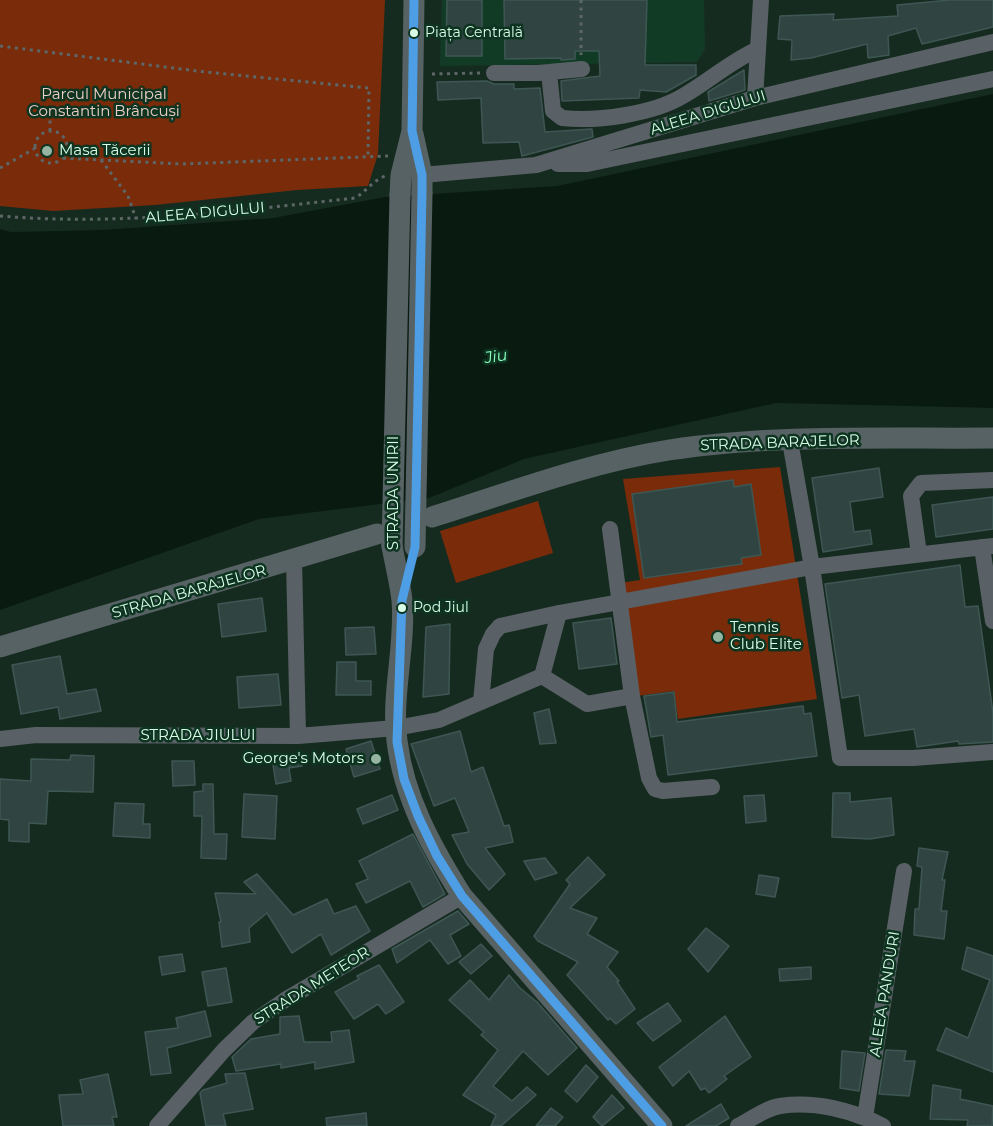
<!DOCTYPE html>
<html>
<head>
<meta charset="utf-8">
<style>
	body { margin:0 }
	canvas { display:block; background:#162b20 }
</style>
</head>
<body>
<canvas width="993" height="1126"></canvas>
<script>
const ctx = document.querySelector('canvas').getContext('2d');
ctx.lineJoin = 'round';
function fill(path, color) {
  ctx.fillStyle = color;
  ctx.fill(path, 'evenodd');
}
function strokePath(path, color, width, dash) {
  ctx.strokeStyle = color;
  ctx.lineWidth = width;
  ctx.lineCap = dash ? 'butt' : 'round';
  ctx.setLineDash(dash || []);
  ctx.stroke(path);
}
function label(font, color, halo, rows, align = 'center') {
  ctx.font = font + ' Montserrat,sans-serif';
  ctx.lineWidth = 5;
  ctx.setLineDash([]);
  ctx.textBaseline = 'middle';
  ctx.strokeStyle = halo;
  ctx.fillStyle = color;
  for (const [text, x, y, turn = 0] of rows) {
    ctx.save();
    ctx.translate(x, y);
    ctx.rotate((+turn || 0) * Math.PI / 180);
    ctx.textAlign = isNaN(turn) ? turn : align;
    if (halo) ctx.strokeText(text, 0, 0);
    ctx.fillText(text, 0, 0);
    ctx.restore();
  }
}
fill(new Path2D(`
	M 442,0 L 704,0 L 705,49 L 697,62 L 440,66 Z`), '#123b26');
fill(new Path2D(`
	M 0,0 L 385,0 L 378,154 L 368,186 L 297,190 L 155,205 L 53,211 L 0,206 Z
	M 780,467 L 817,699 L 678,719 L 674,691 L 637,696 L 619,583 L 640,580 L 623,479 Z
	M 538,501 L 553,553 L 456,583 L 440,531 Z`), '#792b0a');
fill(new Path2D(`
	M 993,94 L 993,408 L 776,403 L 524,459 L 429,498 L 259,519 L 0,610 L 0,229 L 11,232 L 102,230 L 273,218 L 385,197 L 557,186 Z`), '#091b11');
const building = new Path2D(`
	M 447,0 L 482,0 L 482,56 L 446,56 Z
	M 504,0 L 647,0 L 645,65 L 696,65 L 696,75 L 666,92 L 640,90 L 639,98 L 562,101 L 561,81 L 600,76 L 599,51 L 575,51 L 575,59 L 561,60 L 561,58 L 505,59 Z
	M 950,0 L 993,0 L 993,27 L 922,44 L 916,28 L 888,36 L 889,55 L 868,58 L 867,44 L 811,58 L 791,60 L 792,40 L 778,39 L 780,16 L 834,14 L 833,20 L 898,16 L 897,5 Z
	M 744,70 L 745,90 L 709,101 L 708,92 Z
	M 487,81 L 494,84 L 514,84 L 514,89 L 540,88 L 545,132 L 592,129 L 593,137 L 522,156 L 519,142 L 483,143 L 481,98 L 438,100 L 437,82 Z
	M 879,468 L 883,497 L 850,502 L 854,532 L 870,530 L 872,544 L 823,552 L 812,478 Z
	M 733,480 L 734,487 L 751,484 L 761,555 L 741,558 L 742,564 L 644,578 L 632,494 Z
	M 993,497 L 993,529 L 936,537 L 932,505 Z
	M 960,565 L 965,607 L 978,606 L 993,713 L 993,742 L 959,744 L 958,741 L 917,747 L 914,729 L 865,736 L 859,695 L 842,698 L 825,584 Z
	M 262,598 L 266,631 L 222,637 L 218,604 Z
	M 611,618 L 617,664 L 579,669 L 573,623 Z
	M 450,624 L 449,694 L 423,697 L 426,627 Z
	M 374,627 L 376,654 L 346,655 L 345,628 Z
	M 60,656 L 67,694 L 96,689 L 101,711 L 60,719 L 58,707 L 21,714 L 12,665 Z
	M 337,662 L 356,662 L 356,681 L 371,681 L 371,695 L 336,695 Z
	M 278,674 L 281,705 L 239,708 L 237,677 Z
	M 674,692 L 677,722 L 803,706 L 804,714 L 811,713 L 817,756 L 668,775 L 663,735 L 651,737 L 644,696 Z
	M 549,709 L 556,743 L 540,744 L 534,713 Z
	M 460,731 L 471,772 L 483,767 L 504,826 L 509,825 L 513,842 L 485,848 L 505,874 L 489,890 L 467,864 L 452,835 L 469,832 L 455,798 L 434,806 L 411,744 Z
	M 371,741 L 380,769 L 354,777 L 346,749 Z
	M 300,753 L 302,766 L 289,768 L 291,781 L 276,784 L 272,758 Z
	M 71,755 L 94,756 L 93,792 L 48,791 L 46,824 L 29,823 L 29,842 L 9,841 L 9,820 L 0,819 L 0,779 L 31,781 L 31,759 L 70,760 Z
	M 172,761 L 194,761 L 195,785 L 173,786 Z
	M 203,784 L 213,784 L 214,834 L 227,834 L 226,859 L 201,858 L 202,816 L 194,816 L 194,792 L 203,791 Z
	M 833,793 L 850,793 L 850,802 L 891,798 L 894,835 L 870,839 L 832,837 Z
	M 244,794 L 277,796 L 275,839 L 242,837 Z
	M 392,795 L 398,810 L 363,824 L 357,809 Z
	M 764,795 L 766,821 L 746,823 L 744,796 Z
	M 115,803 L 144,804 L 143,824 L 150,824 L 150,838 L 113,836 Z
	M 413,834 L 445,894 L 423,907 L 410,881 L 366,903 L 356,884 L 368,879 L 359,861 Z
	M 919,848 L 948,852 L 942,880 L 945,880 L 941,911 L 947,911 L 944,939 L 914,935 L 915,909 L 919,909 L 922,867 L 917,866 Z
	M 588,857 L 605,875 L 570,908 L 597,918 L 587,934 L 618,952 L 607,967 L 619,981 L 617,982 L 635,1009 L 616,1024 L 610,1018 L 608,1020 L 567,975 L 578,962 L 538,941 L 534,936 L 570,884 L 566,880 Z
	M 545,858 L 557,873 L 535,880 L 524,861 Z
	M 257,874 L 293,915 L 327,899 L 334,914 L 356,906 L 370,931 L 331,955 L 321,934 L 292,953 L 267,913 L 249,928 L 250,942 L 222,947 L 219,922 L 221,922 L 215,893 L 256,894 L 244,882 Z
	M 759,875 L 779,878 L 775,897 L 756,894 Z
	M 458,911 L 469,924 L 450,935 L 461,956 L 448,964 L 430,940 L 397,963 L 392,949 Z
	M 706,928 L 729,946 L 708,972 L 688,949 Z
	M 481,944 L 492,956 L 471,974 L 459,962 Z
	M 967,947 L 993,956 L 993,1072 L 937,1050 L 946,1028 L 968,1038 L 990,980 L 962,969 Z
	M 182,954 L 185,971 L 162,975 L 159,957 Z
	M 379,965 L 404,1002 L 386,1014 L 378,1004 L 354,1019 L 335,992 L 359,979 L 357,976 Z
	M 811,967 L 811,979 L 780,981 L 779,969 Z
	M 226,968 L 232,1002 L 208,1006 L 202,972 Z
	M 509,975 L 520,988 L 537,1002 L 577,1048 L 548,1075 L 523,1051 L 493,1086 L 512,1101 L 527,1087 L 536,1095 L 501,1126 L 491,1126 L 496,1115 L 463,1095 L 498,1050 L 481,1035 L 484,1032 L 449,1000 L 470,980 L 489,1000 Z
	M 668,1003 L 681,1021 L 653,1041 L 637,1023 Z
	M 205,1011 L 211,1036 L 167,1048 L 171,1073 L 151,1075 L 145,1032 L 178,1028 L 176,1018 Z
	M 299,1016 L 304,1042 L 332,1042 L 331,1032 L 349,1030 L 354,1062 L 315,1069 L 315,1062 L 281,1068 L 281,1064 L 236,1071 L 232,1057 L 251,1039 L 280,1034 L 280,1017 Z
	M 725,1016 L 751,1057 L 724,1076 L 727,1079 L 709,1093 L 705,1088 L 701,1090 L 689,1071 L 673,1086 L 659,1067 Z
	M 886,1050 L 906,1051 L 904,1061 L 915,1061 L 909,1096 L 879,1094 Z
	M 842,1051 L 865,1053 L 859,1091 L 840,1088 Z
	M 586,1065 L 598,1077 L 577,1102 L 565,1091 Z
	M 245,1073 L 253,1109 L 223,1114 L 226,1126 L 206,1126 L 200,1093 L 203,1090 L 227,1083 L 225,1074 Z
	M 108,1074 L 117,1117 L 112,1117 L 114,1126 L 63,1126 L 59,1095 L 83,1094 L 80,1080 Z
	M 933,1085 L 961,1090 L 960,1099 L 993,1106 L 992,1126 L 967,1126 L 968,1120 L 930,1119 Z
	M 612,1095 L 624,1108 L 602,1126 L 593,1117 Z
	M 721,1104 L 729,1118 L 716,1126 L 686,1126 Z
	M 551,1108 L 563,1117 L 555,1126 L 536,1126 Z
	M 366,1113 L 367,1126 L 327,1126 L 326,1118 Z`);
fill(building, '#304541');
strokePath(building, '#3e5754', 1.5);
strokePath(new Path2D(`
	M 581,0 L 581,55
	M 0,46 L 205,72 L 369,88 L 368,156
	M 432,74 L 480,73
	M 50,113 L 50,131
	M35 147a16 16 0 1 1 32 0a16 16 0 1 1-32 0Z
	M 63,158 L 182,164 L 388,156
	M 101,160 L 128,196 L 136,219
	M 0,168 L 34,149
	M 0,216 C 119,226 237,211 355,198 C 367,191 371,182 385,176`), '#5e6768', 3, [3, 4.5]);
strokePath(new Path2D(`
	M 549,72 L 553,111 L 562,118 C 597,122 653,114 683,96 C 709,81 731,61 758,49
	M 494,73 L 538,73 L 582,69
	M 755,98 L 761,0
	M 558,164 L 587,164 L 993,79
	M 422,175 L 536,165 L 755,98 L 993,42
	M 790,441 L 812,567 L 840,758 L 913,758 L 993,752
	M 610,529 L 632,696 L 649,778 L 655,789 L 663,791 L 712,787
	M 982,547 L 993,621
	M 919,554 L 911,496 L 921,483 L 993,480
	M 294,560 L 298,736
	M 542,676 L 587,704 L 632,696
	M 481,702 L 486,649 L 493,634 L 500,626 L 559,613 L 812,567 L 993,546
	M 0,739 L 36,735 L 298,736 L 396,728 L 439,720 L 542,676 L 559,613
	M 865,1117 L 904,871
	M 157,1126 L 224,1050 L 253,1022 L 285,1000 L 462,896
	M 738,1126 C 750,1120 766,1108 780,1106 C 815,1101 852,1110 883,1126`), '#5a6166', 16);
strokePath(new Path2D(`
	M 413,134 L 422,175 L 422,193
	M 400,195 L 401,175 L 412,131 L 414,0
	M 432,517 C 511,492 588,463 669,450 C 775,434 886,439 993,438
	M 392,546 C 395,563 400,582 402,600 C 406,646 391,694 397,741 C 404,798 432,848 462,896 L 662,1126
	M 0,647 L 377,534`), '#576264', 21);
strokePath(new Path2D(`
	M 392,546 L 400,195
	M 415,547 L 422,193`), '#576264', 21);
strokePath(new Path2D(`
	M 414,0 L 412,131 L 422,175 L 422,193 L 415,547 L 402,600 L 397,742 L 404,779 L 418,816 L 437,856 L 462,896 L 662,1126`), '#4d9ee5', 9);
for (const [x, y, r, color] of [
	[414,33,5,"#d9fde7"],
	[47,151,6,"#95b4a1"],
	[402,608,5,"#d9fde7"],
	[718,637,6,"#95b4a1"],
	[376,759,6,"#95b4a1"]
]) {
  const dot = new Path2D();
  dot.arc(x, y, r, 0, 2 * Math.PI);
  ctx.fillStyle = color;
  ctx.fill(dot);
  strokePath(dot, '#0d3420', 2);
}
label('14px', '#d9fde7', '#0d3420', [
	["Piața Centrală",425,33],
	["Pod Jiul",413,608]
], 'left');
label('15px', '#edcfc6', '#0d3420', [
	["Parcul Municipal",104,95],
	["Constantin Brâncuși",104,112]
]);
label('15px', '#d9fde7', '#0d3420', [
	["ALEEA DIGULUI",708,113,-17],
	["ALEEA DIGULUI",205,213,-5],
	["STRADA BARAJELOR",780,443,-2],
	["STRADA UNIRII",394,493,-90],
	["STRADA BARAJELOR",189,592,-16],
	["STRADA JIULUI",198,736],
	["STRADA METEOR",312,986,-32],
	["ALEEA PANDURI",885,994,-81]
]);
label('15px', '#d9fde7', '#0d3420', [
	["Masa Tăcerii",59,151],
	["Tennis",730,628],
	["Club Elite",730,645],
	["George's Motors",364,759,"right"]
], 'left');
label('italic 16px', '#87febd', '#0d3420', [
	["Jiu",496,357,-8]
]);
</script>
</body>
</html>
